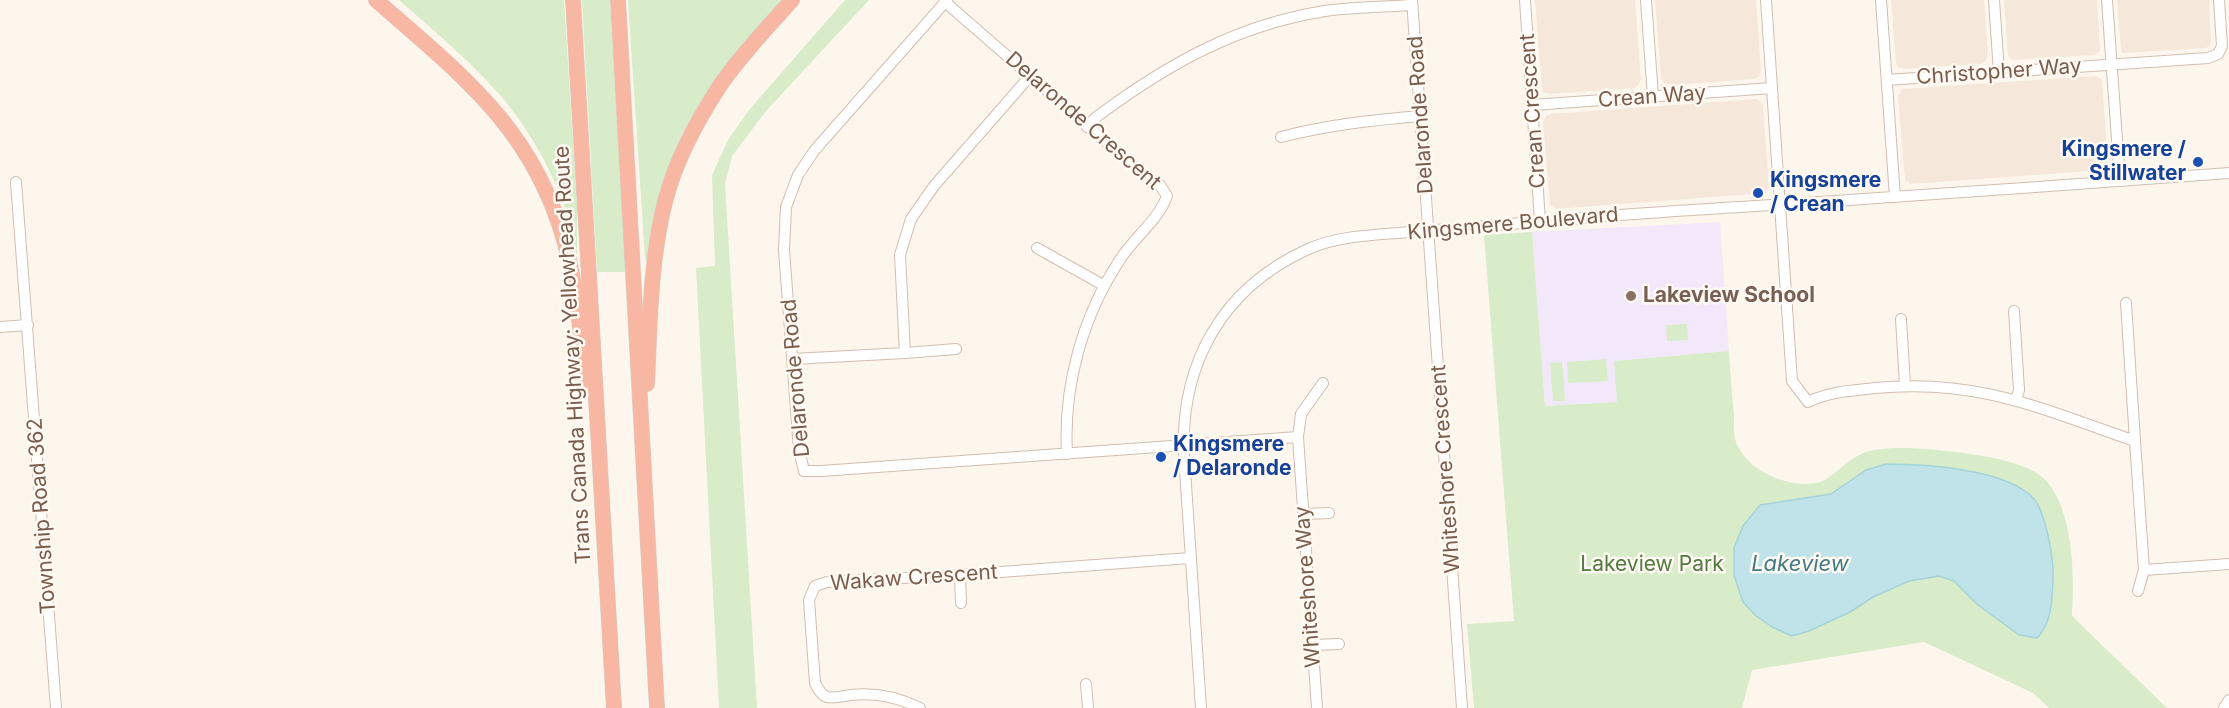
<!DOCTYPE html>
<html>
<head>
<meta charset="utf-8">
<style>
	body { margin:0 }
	canvas { display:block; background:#fdf6ec }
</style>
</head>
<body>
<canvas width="2229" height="708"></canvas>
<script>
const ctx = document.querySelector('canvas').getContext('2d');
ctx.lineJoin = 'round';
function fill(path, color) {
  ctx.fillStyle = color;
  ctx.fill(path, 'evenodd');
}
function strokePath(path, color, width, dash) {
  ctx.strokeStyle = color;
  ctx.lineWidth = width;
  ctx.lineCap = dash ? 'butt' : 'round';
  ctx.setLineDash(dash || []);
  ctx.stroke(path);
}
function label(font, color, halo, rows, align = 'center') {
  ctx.font = font + ' Inter,sans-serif';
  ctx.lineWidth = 5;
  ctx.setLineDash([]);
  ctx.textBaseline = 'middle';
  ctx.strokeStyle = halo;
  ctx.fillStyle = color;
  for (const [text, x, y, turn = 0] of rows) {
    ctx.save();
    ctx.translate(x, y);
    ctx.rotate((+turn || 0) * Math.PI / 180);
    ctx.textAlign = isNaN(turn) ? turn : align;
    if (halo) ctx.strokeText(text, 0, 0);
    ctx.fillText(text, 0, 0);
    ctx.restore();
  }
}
fill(new Path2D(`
	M 1535,0 L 1635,0 L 1641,80 L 1639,84 L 1635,88 L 1549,94 L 1542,92 Z
	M 1655,0 L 1756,0 L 1761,70 L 1759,76 L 1754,79 L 1674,85 L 1665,84 L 1661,78 Z
	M 1891,0 L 1984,0 L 1988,55 L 1986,60 L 1981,64 L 1904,69 L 1898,67 L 1896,64 Z
	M 2004,0 L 2097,0 L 2100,51 L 2094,55 L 2013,60 L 2008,56 Z
	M 2117,0 L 2209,0 L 2211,45 L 2206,48 L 2123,53 L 2121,49 Z
	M 2096,76 L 2102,80 L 2108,164 L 2104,170 L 1910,184 L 1905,180 L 1898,96 L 1902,89 Z
	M 1757,99 L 1763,105 L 1769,187 L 1766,193 L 1556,209 L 1550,205 L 1543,122 L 1546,116 L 1550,114 Z`), '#f5e8da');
fill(new Path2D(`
	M 1720,222 L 1729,351 L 1615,361 L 1617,402 L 1545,406 L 1532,232 Z`), '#f3e8fa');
fill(new Path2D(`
	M 399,0 L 564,0 L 577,204 L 577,261 C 575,248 573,234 569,221 C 557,178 529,128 499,94 C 469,60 433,30 399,0 Z
	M 582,0 L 610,0 L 626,272 L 597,272 Z
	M 628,0 L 784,0 L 700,104 L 648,264 L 645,258 Z
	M 845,0 L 869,0 L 766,111 L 732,156 L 725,184 L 757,708 L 719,708 L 696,268 L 715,266 L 712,175 L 728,140 L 749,110 Z
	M 1532,232 L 1545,406 L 1617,402 L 1614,361 L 1729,351 C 1730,372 1732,393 1734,415 C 1734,423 1733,434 1736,442 C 1737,446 1742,453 1745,457 C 1760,476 1797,489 1820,482 C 1835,477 1849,456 1870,451 C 1889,445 1935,449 1956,452 C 1979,455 2014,460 2035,472 C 2074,494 2075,577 2072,616 L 2167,708 L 2049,708 L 2033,693 L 1924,642 L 1752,670 L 1742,708 L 1474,708 L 1467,624 L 1514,621 L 1484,235 Z
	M 1687,324 L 1688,340 L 1667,341 L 1666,325 Z
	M 1606,359 L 1608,381 L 1568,383 L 1567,362 Z
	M 1562,362 L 1565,401 L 1553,401 L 1550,363 Z`), '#d8ecc9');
const water = new Path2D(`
	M 1886,464 C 1925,464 2008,469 2034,499 C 2046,513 2054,560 2053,579 C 2052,600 2052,623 2037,638 L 2019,635 L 1978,605 L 1954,581 L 1939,576 L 1909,581 L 1873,597 L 1850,612 L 1809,631 L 1792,636 L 1772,627 L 1755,615 L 1743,602 L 1734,575 L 1734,548 L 1743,526 L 1760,505 L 1831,494 L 1866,470 Z`);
fill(water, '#bfe3e8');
strokePath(water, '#a5d3da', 1.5);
const minor = new Path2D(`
	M 947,0 L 814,151 L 798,175 L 786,207 L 784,250 L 799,450 L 804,471 L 821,471 L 1298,437 L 1317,708
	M 1412,0 L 1462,708
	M 1525,0 L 1540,221
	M 1646,0 L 1653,97
	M 1766,0 L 1792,381 L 1808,402 C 1831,391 1850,391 1875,388 C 1977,378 2042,409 2135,441 L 2144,570 L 2229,564
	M 1881,0 L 1895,197
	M 1994,0 L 1999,72
	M 2107,0 L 2120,181
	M 945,2 L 1151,181 L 1160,185 L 1167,196 C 1159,219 1135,237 1121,258 C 1083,315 1063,385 1067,454
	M 1887,80 L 2208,58 L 2218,54 L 2222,46 L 2219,0
	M 1532,105 L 1772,88
	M 1087,127 L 1095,118 C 1166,65 1236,25 1325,11 C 1354,7 1384,7 1412,5
	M 1281,137 C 1327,125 1373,120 1421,116
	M 16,182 L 56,708
	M 1037,248 L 1103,285
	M 2126,303 L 2135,441
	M 2014,311 L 2019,390 L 2016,400
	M 1901,319 L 1905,385
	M 0,327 L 28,325
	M 905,353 L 956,349
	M 793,359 L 905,353 L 900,255 L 911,219 L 934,186 L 1030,76
	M 1298,437 L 1301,414 L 1323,383
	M 1303,514 L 1329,513
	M 960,575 L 961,603
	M 2138,591 L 2144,570
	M 1313,645 L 1339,644
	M 1086,684 L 1088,708
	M 920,708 C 898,697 876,692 851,695 C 843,696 834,699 827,697 C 821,695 818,689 815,683 L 809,600 L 815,586 L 827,582 L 960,575 L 1190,558
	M 1201,708 L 1184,455 C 1180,364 1222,289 1306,250 C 1338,235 1376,235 1411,232 C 1452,229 1494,225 1535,222 C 1630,213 1725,208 1820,202 C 1956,193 2093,183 2229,173
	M 2224,708 L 2229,700`);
const highway = new Path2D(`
	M 376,0 C 460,74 532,127 564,240 C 577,285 580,334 587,380
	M 573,0 L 614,708
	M 618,0 L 657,708
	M 647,384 C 650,323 650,258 666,198 C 677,157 698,119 721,84 C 742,54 768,27 792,0`);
strokePath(minor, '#d1beb0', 12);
strokePath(highway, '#dad1cd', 16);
strokePath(minor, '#fff', 10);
strokePath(highway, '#f7b7a3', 15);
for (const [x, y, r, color] of [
	[2198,162,6,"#1a4fb4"],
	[1758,193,6,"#1a4fb4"],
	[1631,296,6,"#8d6e63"],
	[1161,457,6,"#1a4fb4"]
]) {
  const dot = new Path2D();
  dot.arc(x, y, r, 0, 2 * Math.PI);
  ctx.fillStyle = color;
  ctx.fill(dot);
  strokePath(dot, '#fffaf3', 2);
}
label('21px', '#7a5c4d', '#fffaf3', [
	["Christopher Way",1999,72,-4],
	["Crean Way",1652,97,-4],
	["Crean Crescent",1533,111,-94],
	["Delaronde Road",1421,115,-94],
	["Delaronde Crescent",1083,121,41],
	["Kingsmere Boulevard",1513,224,-5],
	["Trans Canada Highway: Yellowhead Route",573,355,-93],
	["Delaronde Road",796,378,-95],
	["Whiteshore Crescent",1446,469,-94],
	["Township Road 362",42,516,-94],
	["Wakaw Crescent",914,578,-4],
	["Whiteshore Way",1308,587,-94]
]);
label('bold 21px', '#164399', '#fffaf3', [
	["Kingsmere /",2186,150,"right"],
	["Stillwater",2186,174,"right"],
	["Kingsmere",1770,181],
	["/ Crean",1770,205],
	["Kingsmere",1173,445],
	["/ Delaronde",1173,469]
], 'left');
label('bold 21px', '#785e54', '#fffaf3', [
	["Lakeview School",1643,296]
], 'left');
label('21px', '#537a41', '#fffaf3', [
	["Lakeview Park",1652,565]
]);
label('italic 22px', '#437c86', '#fffaf3', [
	["Lakeview",1800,564]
]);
</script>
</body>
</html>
